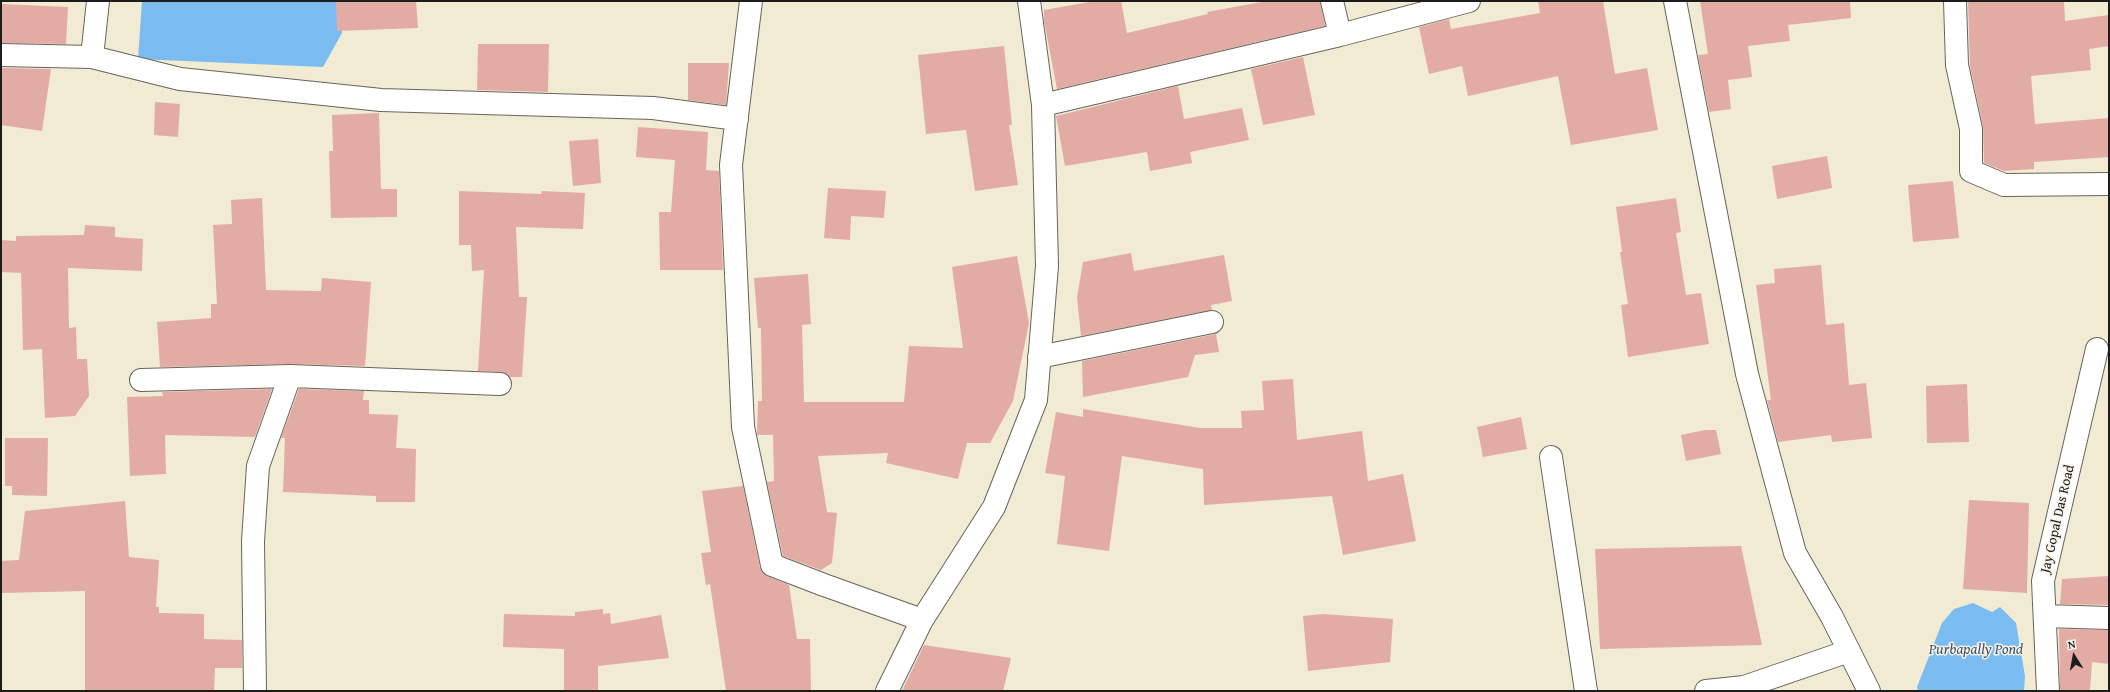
<!DOCTYPE html>
<html>
<head>
<meta charset="utf-8">
<style>
	body { margin:0 }
	#map { position:relative; width:2110px; height:692px; overflow:hidden; background:#f1ebd4; font-family:"Gentium Book Plus",serif }
	canvas { display:block }
	.frame { position:absolute; inset:0; border:2px solid #1c1c1c; pointer-events:none }
	.north { position:absolute; left:2054px; top:636px; width:40px; height:40px; -webkit-text-stroke:3px #f7f3e8; paint-order:stroke; rotate:349deg; font-size:11px; font-weight:700; line-height:16px; text-align:center; color:#1c1c1c }
	.north::after { content:''; display:block; margin:auto; width:14px; height:18px; background:#1c1c1c; clip-path:polygon(50% 0,100% 100%,50% 72%,0 100%) }
</style>
</head>
<body>
<div id="map">
<canvas width="2110" height="692"></canvas>
<div class="frame"></div>
<div class="north">N</div>
</div>
<script>
const ctx = document.querySelector('canvas').getContext('2d');
ctx.lineJoin = 'round';
function fill(path, color) {
  ctx.fillStyle = color;
  ctx.fill(path, 'evenodd');
}
function strokePath(path, color, width, dash) {
  ctx.strokeStyle = color;
  ctx.lineWidth = width;
  ctx.lineCap = dash ? 'butt' : 'round';
  ctx.setLineDash(dash || []);
  ctx.stroke(path);
}
function label(font, color, halo, rows, align = 'center') {
  ctx.font = font + ' "Gentium Book Plus",serif';
  ctx.lineWidth = 3;
  ctx.setLineDash([]);
  ctx.textBaseline = 'middle';
  ctx.strokeStyle = halo;
  ctx.fillStyle = color;
  for (const [text, x, y, turn = 0] of rows) {
    ctx.save();
    ctx.translate(x, y);
    ctx.rotate((+turn || 0) * Math.PI / 180);
    ctx.textAlign = isNaN(turn) ? turn : align;
    if (halo) ctx.strokeText(text, 0, 0);
    ctx.fillText(text, 0, 0);
    ctx.restore();
  }
}
fill(new Path2D(`
	M 142,1 L 340,1 L 342,33 L 323,67 L 138,59 Z
	M 1973,603 L 1992,612 L 2000,607 L 2016,623 L 2025,676 L 2024,691 L 1918,691 L 1917,687 L 1942,623 L 1954,609 Z`), '#7bbcf0');
fill(new Path2D(`
	M 336,1 L 416,1 L 418,28 L 337,31 Z
	M 1095,1 L 1121,1 L 1127,33 L 1208,14 L 1207,12 L 1267,1 L 1320,1 L 1325,26 L 1057,89 L 1044,21 L 1044,10 Z
	M 1538,1 L 1603,1 L 1615,74 L 1647,68 L 1658,130 L 1571,145 L 1558,76 L 1468,96 L 1462,66 L 1429,74 L 1419,27 L 1449,19 L 1451,29 L 1540,13 Z
	M 1700,1 L 1850,1 L 1851,18 L 1788,25 L 1790,41 L 1748,46 L 1752,77 L 1728,80 L 1731,109 L 1709,112 L 1698,55 L 1708,54 Z
	M 1968,1 L 2064,1 L 2065,21 L 2109,15 L 2109,46 L 2089,49 L 2091,70 L 2031,76 L 2035,124 L 2109,118 L 2109,157 L 2034,162 L 2034,169 L 2004,171 L 1984,163 L 1983,126 L 1970,66 Z
	M 1,4 L 68,7 L 66,44 L 1,43 Z
	M 478,44 L 549,44 L 548,92 L 477,90 Z
	M 1004,46 L 1012,125 L 1009,125 L 1018,185 L 975,191 L 966,130 L 926,134 L 918,55 Z
	M 1303,57 L 1315,115 L 1263,125 L 1251,69 Z
	M 688,63 L 729,63 L 726,105 L 688,100 Z
	M 1,68 L 51,69 L 42,131 L 1,125 Z
	M 1178,86 L 1184,119 L 1242,108 L 1249,140 L 1190,152 L 1192,163 L 1150,171 L 1147,152 L 1065,166 L 1056,116 Z
	M 155,102 L 180,104 L 178,137 L 154,135 Z
	M 379,113 L 381,189 L 397,189 L 397,217 L 331,218 L 329,151 L 333,151 L 332,115 Z
	M 638,127 L 708,132 L 706,170 L 719,171 L 723,270 L 660,270 L 659,212 L 671,212 L 675,160 L 636,157 Z
	M 598,139 L 601,183 L 573,186 L 569,141 Z
	M 1827,156 L 1832,188 L 1777,199 L 1772,166 Z
	M 1953,181 L 1959,238 L 1913,242 L 1908,185 Z
	M 828,188 L 886,191 L 884,218 L 851,216 L 850,240 L 824,238 Z
	M 459,191 L 541,194 L 542,191 L 585,193 L 583,229 L 516,227 L 519,297 L 527,297 L 522,377 L 510,377 L 500,372 L 478,371 L 484,270 L 472,271 L 471,245 L 459,245 Z
	M 262,198 L 266,290 L 321,291 L 322,278 L 371,282 L 365,366 L 290,364 L 160,367 L 157,322 L 211,318 L 211,304 L 217,304 L 213,225 L 232,224 L 231,200 Z
	M 1676,198 L 1681,232 L 1676,233 L 1686,295 L 1701,293 L 1709,344 L 1628,357 L 1621,305 L 1628,304 L 1620,252 L 1622,252 L 1616,207 Z
	M 85,225 L 115,227 L 115,237 L 143,239 L 142,271 L 68,268 L 69,328 L 76,327 L 77,359 L 87,359 L 89,396 L 75,416 L 45,418 L 42,349 L 23,350 L 21,273 L 1,272 L 1,240 L 16,241 L 16,236 L 84,235 Z
	M 1131,253 L 1134,271 L 1224,255 L 1232,301 L 1211,305 L 1212,310 L 1081,336 L 1077,297 L 1083,262 Z
	M 1017,256 L 1029,323 L 1013,401 L 990,443 L 967,443 L 958,479 L 886,463 L 888,453 L 818,456 L 827,512 L 837,513 L 832,563 L 821,570 L 783,556 L 767,482 L 774,481 L 773,435 L 757,435 L 758,401 L 762,401 L 761,328 L 758,328 L 754,278 L 808,274 L 811,324 L 802,325 L 804,402 L 904,402 L 909,346 L 963,348 L 952,267 Z
	M 1821,265 L 1826,325 L 1844,323 L 1849,385 L 1866,383 L 1872,438 L 1832,442 L 1831,435 L 1778,442 L 1767,400 L 1771,400 L 1756,285 L 1775,283 L 1774,269 Z
	M 1216,334 L 1219,352 L 1195,355 L 1188,377 L 1083,397 L 1082,361 Z
	M 1293,379 L 1297,440 L 1362,431 L 1368,481 L 1403,474 L 1416,541 L 1343,555 L 1332,496 L 1204,505 L 1203,469 L 1122,456 L 1109,551 L 1057,544 L 1065,476 L 1045,473 L 1056,412 L 1083,417 L 1083,409 L 1200,428 L 1242,428 L 1241,411 L 1264,410 L 1262,381 Z
	M 1967,384 L 1969,442 L 1927,443 L 1926,386 Z
	M 272,389 L 255,437 L 165,435 L 166,474 L 130,476 L 127,397 L 163,396 L 162,392 Z
	M 299,389 L 364,391 L 363,400 L 369,400 L 369,414 L 398,415 L 396,448 L 416,449 L 415,502 L 376,502 L 376,496 L 283,492 L 285,438 L 281,438 Z
	M 1521,417 L 1527,449 L 1483,457 L 1477,427 Z
	M 1705,430 L 1716,430 L 1721,454 L 1686,461 L 1681,435 Z
	M 5,438 L 48,438 L 47,496 L 12,495 L 12,486 L 5,486 Z
	M 743,486 L 760,568 L 767,576 L 789,585 L 797,639 L 810,639 L 811,691 L 726,691 L 710,584 L 706,585 L 701,553 L 711,552 L 702,491 Z
	M 1969,500 L 2029,503 L 2027,593 L 1963,589 Z
	M 125,501 L 129,557 L 159,560 L 156,607 L 159,607 L 159,613 L 204,614 L 204,639 L 242,640 L 242,668 L 215,668 L 214,691 L 85,691 L 85,591 L 2,593 L 1,561 L 19,560 L 25,511 Z
	M 1741,546 L 1762,645 L 1600,649 L 1595,549 Z
	M 2109,576 L 2109,605 L 2060,604 L 2062,579 Z
	M 603,609 L 603,614 L 610,613 L 611,624 L 661,615 L 669,658 L 598,666 L 598,691 L 564,691 L 564,649 L 503,647 L 504,614 L 575,616 L 575,612 Z
	M 1323,614 L 1393,619 L 1390,662 L 1308,671 L 1303,616 Z
	M 2059,629 L 2109,630 L 2109,664 L 2092,662 L 2090,691 L 2060,691 Z
	M 924,645 L 1011,658 L 1003,691 L 902,691 Z`), '#e2aba4');
const minor = new Path2D(`
	M 751,1 L 731,165 L 743,427 L 772,565 L 824,585 L 922,620
	M 1332,1 L 1340,35
	M 1955,1 L 1957,65 L 1971,129 L 1971,171 L 2004,185 L 2109,184
	M 1,55 L 92,57 L 180,79 L 381,100 L 653,108 L 737,119
	M 92,57 L 98,1
	M 1043,105 L 1340,35 L 1469,1
	M 1039,357 L 1212,322
	M 141,380 L 290,376 L 500,384
	M 1551,457 L 1586,691
	M 2045,616 L 2109,618
	M 255,691 L 253,541 L 258,466 L 290,376
	M 887,691 L 922,620 L 994,507 L 1036,400 L 1047,266 L 1043,105 L 1029,1
	M 1706,691 L 1744,687 L 1849,651
	M 2048,691 L 2043,581 L 2097,349`);
const tertiary = new Path2D(`
	M 1675,1 L 1747,374 L 1795,553 L 1832,617 L 1869,691`);
strokePath(minor, '#67645c', 24);
strokePath(tertiary, '#67645c', 24);
strokePath(minor, '#fff', 22);
strokePath(tertiary, '#fff', 22);
label('14px', '#1c1c1c', '#f7f3e8', [
	["Jay Gopal Das Road",2058,519,-77]
]);
label('italic 15px', '#3d5466', '#f7f3e8', [
	["Purbapally Pond",1976,650]
]);
</script>
</body>
</html>
